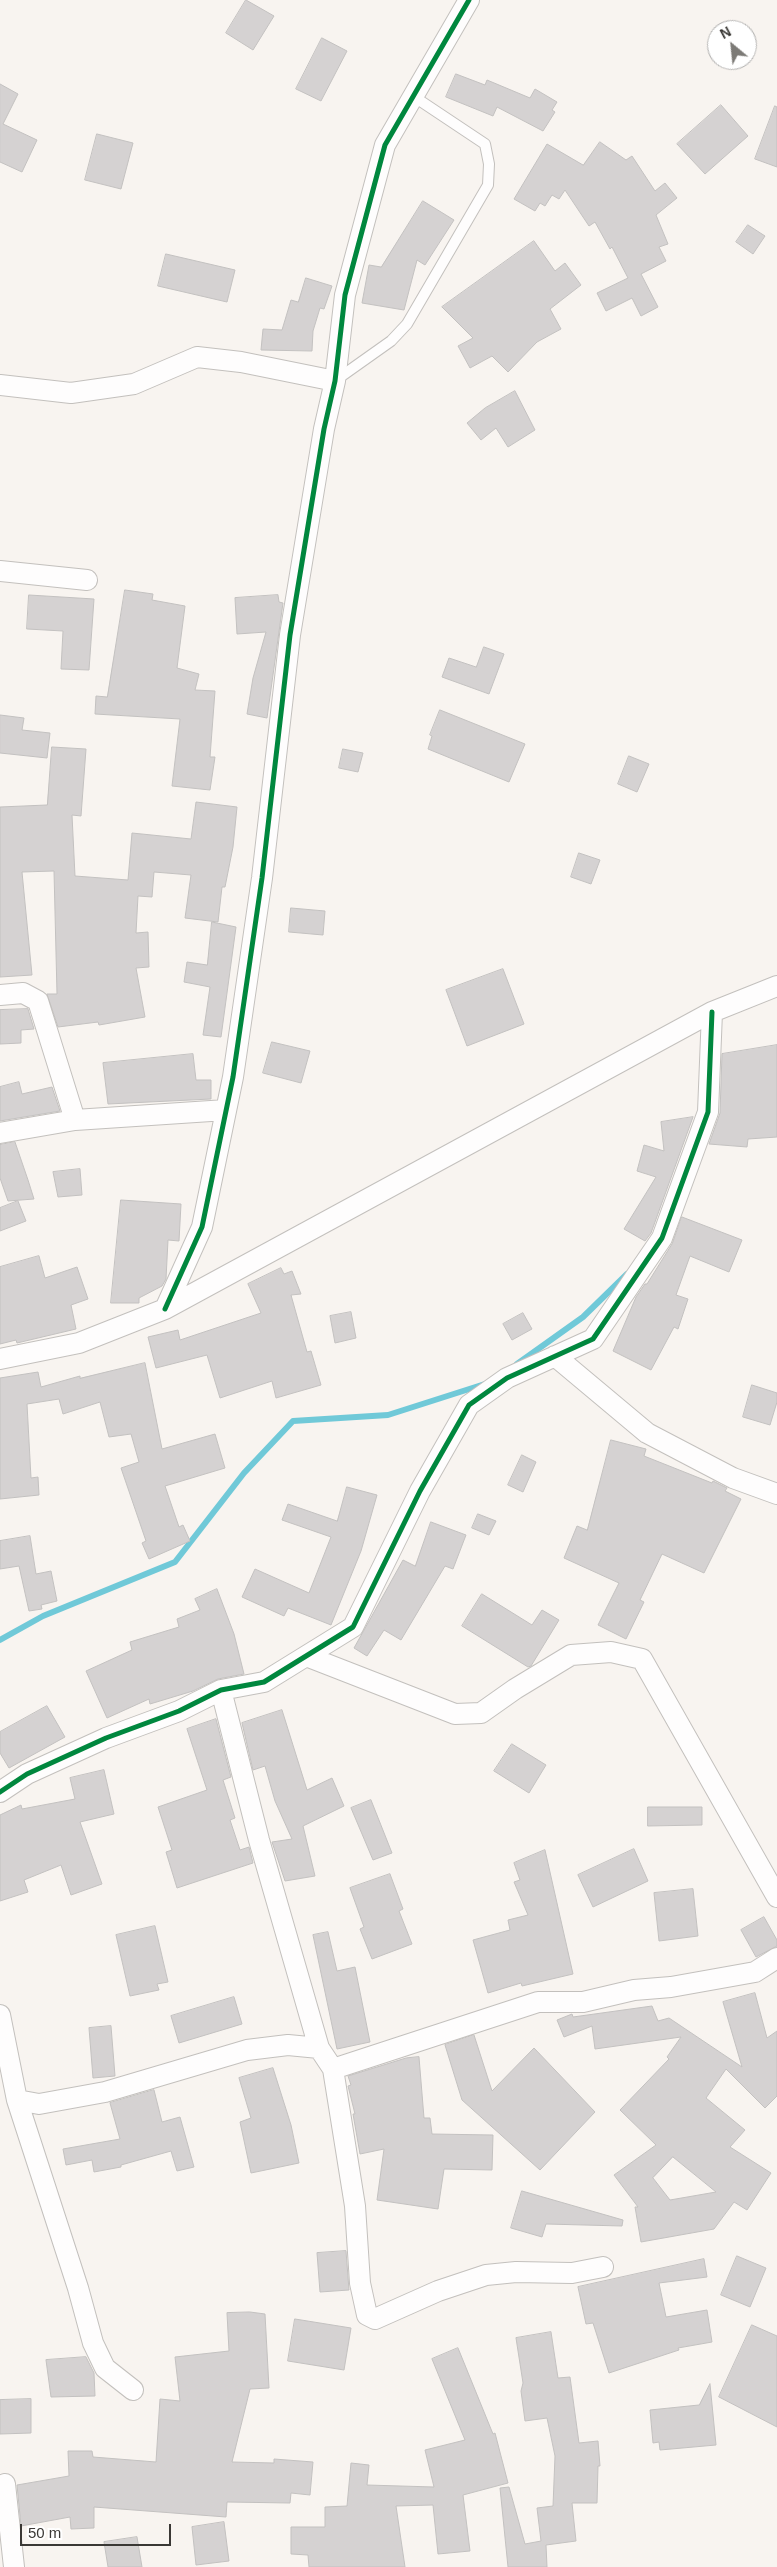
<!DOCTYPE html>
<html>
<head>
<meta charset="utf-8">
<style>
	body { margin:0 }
	#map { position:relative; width:777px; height:2567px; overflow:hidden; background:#f8f4f0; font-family:Arial,sans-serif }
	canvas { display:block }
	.north { position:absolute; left:707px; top:20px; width:50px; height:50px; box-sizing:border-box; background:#fff; border:1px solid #b0afae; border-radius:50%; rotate:332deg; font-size:14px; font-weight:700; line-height:20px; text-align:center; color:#3a3835 }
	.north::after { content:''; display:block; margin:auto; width:18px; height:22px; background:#7c7a76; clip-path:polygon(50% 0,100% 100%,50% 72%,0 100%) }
	.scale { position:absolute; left:20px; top:2524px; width:151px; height:22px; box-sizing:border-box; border:2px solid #3a3835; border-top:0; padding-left:6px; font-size:15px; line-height:18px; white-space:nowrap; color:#3a3835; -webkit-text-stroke:4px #fff; paint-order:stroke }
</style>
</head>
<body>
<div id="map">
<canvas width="777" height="2567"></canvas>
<div class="north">N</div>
<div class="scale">50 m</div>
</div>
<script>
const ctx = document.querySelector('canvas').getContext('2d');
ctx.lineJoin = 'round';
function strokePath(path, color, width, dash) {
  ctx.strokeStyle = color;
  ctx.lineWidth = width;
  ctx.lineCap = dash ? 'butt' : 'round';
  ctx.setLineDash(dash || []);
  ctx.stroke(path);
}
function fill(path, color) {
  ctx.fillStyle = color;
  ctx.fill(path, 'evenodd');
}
strokePath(new Path2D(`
	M 517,1364 L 583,1317 L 627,1274
	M 0,1640 L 43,1616 L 175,1562 L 244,1473 L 293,1421 L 388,1415 L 488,1383`), '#70c9d8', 6);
const building = new Path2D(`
	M 246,0 L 274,16 L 253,50 L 226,33 Z
	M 322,38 L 347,51 L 321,101 L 296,89 Z
	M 456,74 L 485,85 L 487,80 L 530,98 L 535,89 L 557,102 L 552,110 L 555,112 L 543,131 L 497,107 L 493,116 L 446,97 Z
	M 0,84 L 18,94 L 3,124 L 37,140 L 22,172 L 0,162 Z
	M 721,105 L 748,136 L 705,174 L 677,144 Z
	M 775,106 L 777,107 L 777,167 L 755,159 Z
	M 97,134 L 133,143 L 121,189 L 85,180 Z
	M 600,142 L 626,160 L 632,156 L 655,191 L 665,183 L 677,198 L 656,215 L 668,244 L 659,247 L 666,261 L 641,274 L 658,307 L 641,316 L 632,298 L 606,311 L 597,293 L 628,278 L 612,247 L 610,249 L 595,222 L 589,226 L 565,190 L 559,199 L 552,195 L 545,206 L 540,203 L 535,211 L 514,199 L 547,144 L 583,165 Z
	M 423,201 L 454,220 L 425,265 L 417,260 L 404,310 L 362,303 L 369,265 L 381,267 Z
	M 748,225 L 765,236 L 753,254 L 736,242 Z
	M 534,241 L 555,271 L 565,263 L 581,285 L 550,309 L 561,329 L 537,342 L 508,372 L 492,356 L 470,368 L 458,346 L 473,338 L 442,307 Z
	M 166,254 L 235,270 L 227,302 L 158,286 Z
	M 306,278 L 332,286 L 324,309 L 320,308 L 313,331 L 312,351 L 261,350 L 263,329 L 282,330 L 291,300 L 298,302 Z
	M 515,391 L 535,430 L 508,447 L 496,428 L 481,440 L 467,423 L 485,408 Z
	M 125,590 L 153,594 L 152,600 L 185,606 L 177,668 L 199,674 L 195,690 L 215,691 L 210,757 L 215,757 L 210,790 L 172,786 L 180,719 L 95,714 L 96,696 L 107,697 Z
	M 29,595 L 94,599 L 89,670 L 61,669 L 63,631 L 27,629 Z
	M 278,595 L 279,602 L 283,603 L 267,718 L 247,714 L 253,678 L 266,632 L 237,634 L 235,598 Z
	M 484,647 L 504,654 L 489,694 L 442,677 L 449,658 L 476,667 Z
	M 440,710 L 525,744 L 509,782 L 428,749 L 432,736 L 430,735 Z
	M 0,715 L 24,718 L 22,730 L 50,733 L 47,758 L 0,753 Z
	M 52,747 L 86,749 L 81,816 L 72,815 L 75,876 L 128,880 L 132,833 L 191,839 L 196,802 L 237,807 L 233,847 L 225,887 L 222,887 L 218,922 L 185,918 L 191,875 L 154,872 L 152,897 L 138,896 L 136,933 L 148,932 L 149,967 L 136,968 L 145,1017 L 99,1025 L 98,1022 L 58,1027 L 47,994 L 57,994 L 54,871 L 22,872 L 32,975 L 0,977 L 0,807 L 47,805 Z
	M 343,749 L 363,753 L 358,772 L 339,768 Z
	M 629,756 L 649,764 L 637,792 L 618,784 Z
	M 579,853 L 600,860 L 591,884 L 571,877 Z
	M 291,908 L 325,911 L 323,935 L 289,932 Z
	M 212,922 L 236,927 L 221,1037 L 203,1035 L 210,987 L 184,982 L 187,962 L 207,965 Z
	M 503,969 L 524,1024 L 467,1046 L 446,990 Z
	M 28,1009 L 34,1029 L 21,1030 L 21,1043 L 0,1044 L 0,1010 Z
	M 272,1042 L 310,1051 L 301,1083 L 263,1073 Z
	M 777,1045 L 777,1137 L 748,1139 L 747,1147 L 709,1144 L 720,1113 L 722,1054 Z
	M 193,1054 L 196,1080 L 211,1080 L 211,1099 L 108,1104 L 103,1063 Z
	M 19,1082 L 22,1094 L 52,1087 L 60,1111 L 0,1121 L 0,1087 Z
	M 693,1117 L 651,1233 L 645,1241 L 624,1229 L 656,1177 L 637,1171 L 644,1145 L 664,1151 L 661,1122 Z
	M 15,1142 L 28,1180 L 34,1199 L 8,1201 L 0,1178 L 0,1145 Z
	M 80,1169 L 82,1195 L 58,1197 L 53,1172 Z
	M 121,1200 L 181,1204 L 179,1241 L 168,1240 L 166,1279 L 162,1286 L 139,1298 L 139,1303 L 111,1303 Z
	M 18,1201 L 26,1221 L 0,1231 L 0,1208 Z
	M 682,1217 L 742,1240 L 729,1272 L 690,1256 L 676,1295 L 688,1299 L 678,1329 L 674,1327 L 651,1370 L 613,1351 L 636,1297 L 645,1284 L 647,1284 L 672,1244 Z
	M 39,1256 L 45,1278 L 77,1267 L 88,1299 L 71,1305 L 76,1329 L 17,1343 L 16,1340 L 0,1344 L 0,1267 Z
	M 281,1268 L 284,1274 L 292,1271 L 301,1294 L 291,1295 L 307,1352 L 311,1351 L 321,1385 L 276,1398 L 272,1381 L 220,1398 L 207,1355 L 156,1368 L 148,1337 L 178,1330 L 180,1340 L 261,1313 L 248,1284 Z
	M 351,1312 L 356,1338 L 335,1343 L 330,1316 Z
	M 523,1313 L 532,1329 L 512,1340 L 503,1324 Z
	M 145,1363 L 162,1449 L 215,1434 L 225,1468 L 165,1486 L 179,1527 L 183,1525 L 190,1541 L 149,1559 L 142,1543 L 146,1541 L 121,1468 L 139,1462 L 131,1434 L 109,1437 L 100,1402 L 63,1414 L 59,1399 L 27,1404 L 31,1478 L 38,1477 L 39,1495 L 0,1499 L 0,1378 L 38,1372 L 41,1387 L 80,1376 L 80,1378 Z
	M 752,1385 L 777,1393 L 777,1402 L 770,1425 L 743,1417 Z
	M 611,1440 L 646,1449 L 644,1456 L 712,1483 L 713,1481 L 727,1488 L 725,1491 L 741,1499 L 704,1573 L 662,1554 L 640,1600 L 644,1602 L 626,1639 L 598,1625 L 619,1583 L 564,1558 L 577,1526 L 587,1530 Z
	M 522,1455 L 536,1462 L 523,1492 L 508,1485 Z
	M 347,1487 L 377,1495 L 361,1551 L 331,1625 L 288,1608 L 284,1616 L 242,1597 L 255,1569 L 309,1593 L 331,1537 L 282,1520 L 288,1504 L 337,1521 Z
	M 478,1514 L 496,1521 L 489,1535 L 472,1528 Z
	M 431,1522 L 466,1535 L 453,1569 L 445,1566 L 401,1640 L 384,1630 L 367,1656 L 354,1648 L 403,1560 L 415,1566 Z
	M 30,1536 L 36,1574 L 51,1571 L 57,1601 L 41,1605 L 42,1609 L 29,1611 L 19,1566 L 0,1569 L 0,1541 Z
	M 217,1589 L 234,1634 L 244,1674 L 218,1679 L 193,1691 L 150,1704 L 149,1699 L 107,1718 L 86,1671 L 132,1650 L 130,1642 L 179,1627 L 177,1619 L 200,1610 L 195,1599 Z
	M 482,1594 L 532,1625 L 542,1610 L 559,1620 L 531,1666 L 528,1667 L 462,1626 Z
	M 47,1706 L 65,1737 L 9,1768 L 0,1753 L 0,1732 Z
	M 282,1710 L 307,1790 L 332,1778 L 344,1806 L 303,1826 L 315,1876 L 285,1881 L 272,1842 L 292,1839 L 275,1801 L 265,1766 L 253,1770 L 242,1723 Z
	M 216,1719 L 231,1777 L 223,1780 L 235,1818 L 230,1820 L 240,1850 L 249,1847 L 253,1863 L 177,1888 L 166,1852 L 172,1850 L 158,1807 L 207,1790 L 187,1729 Z
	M 512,1744 L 546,1765 L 529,1793 L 494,1771 Z
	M 104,1770 L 114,1814 L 80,1822 L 102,1884 L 71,1895 L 61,1865 L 24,1880 L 28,1892 L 0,1901 L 0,1815 L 21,1805 L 22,1809 L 75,1799 L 70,1778 Z
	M 371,1800 L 392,1853 L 373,1860 L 351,1808 Z
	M 648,1807 L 702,1807 L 702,1825 L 648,1826 Z
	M 634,1849 L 648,1881 L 593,1907 L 578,1875 Z
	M 545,1850 L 573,1974 L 522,1986 L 521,1983 L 488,1993 L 473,1940 L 510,1930 L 508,1920 L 528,1915 L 514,1882 L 520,1880 L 514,1863 Z
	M 390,1874 L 403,1909 L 399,1911 L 412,1944 L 372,1959 L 360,1929 L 364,1927 L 350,1888 Z
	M 693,1889 L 698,1936 L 659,1941 L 654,1893 Z
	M 764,1917 L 777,1940 L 777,1946 L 756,1957 L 741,1930 Z
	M 155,1926 L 168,1982 L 157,1984 L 159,1990 L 130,1996 L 116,1935 Z
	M 328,1932 L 337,1971 L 355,1967 L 370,2042 L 337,2049 L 313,1935 Z
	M 755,1993 L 767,2038 L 777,2031 L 777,2096 L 765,2108 L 726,2069 L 706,2098 L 745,2130 L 730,2147 L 771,2173 L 747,2210 L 734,2202 L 714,2229 L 641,2242 L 635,2207 L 638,2207 L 614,2175 L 656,2145 L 620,2110 L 669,2059 L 667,2057 L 681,2037 L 595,2049 L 592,2026 L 564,2037 L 557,2020 L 572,2014 L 573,2017 L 652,2006 L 658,2021 L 669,2018 L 742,2067 L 723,2002 ZM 673,2157 L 716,2192 L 670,2200 L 653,2178 Z
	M 234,1997 L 242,2024 L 179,2043 L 171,2016 Z
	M 111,2026 L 115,2076 L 93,2078 L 89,2028 Z
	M 474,2035 L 492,2091 L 534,2048 L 595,2112 L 540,2170 L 462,2100 L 445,2045 Z
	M 419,2057 L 424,2118 L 430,2118 L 432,2134 L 493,2135 L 492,2170 L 444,2169 L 438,2209 L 377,2200 L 384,2149 L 360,2154 L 353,2114 L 355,2114 L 348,2086 L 351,2085 L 348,2076 L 406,2058 Z
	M 273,2068 L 291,2125 L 299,2163 L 251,2173 L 240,2122 L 251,2118 L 239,2078 Z
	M 154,2090 L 162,2122 L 180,2117 L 194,2167 L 177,2171 L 171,2151 L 121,2165 L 121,2167 L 94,2172 L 92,2160 L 66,2165 L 63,2149 L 120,2139 L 110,2103 Z
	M 522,2191 L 623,2220 L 622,2226 L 546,2224 L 542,2237 L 511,2228 Z
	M 346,2251 L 349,2290 L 320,2292 L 317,2253 Z
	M 737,2256 L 766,2268 L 750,2307 L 721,2295 Z
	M 704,2259 L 707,2277 L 659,2283 L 666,2317 L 707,2310 L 712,2342 L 678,2348 L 679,2350 L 609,2373 L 593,2323 L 586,2324 L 578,2287 Z
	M 250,2312 L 265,2314 L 269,2388 L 250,2389 L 232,2462 L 274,2463 L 274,2459 L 313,2462 L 310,2495 L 291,2493 L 290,2503 L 227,2502 L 226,2517 L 94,2507 L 94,2528 L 71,2529 L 70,2517 L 21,2526 L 17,2485 L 69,2476 L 68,2451 L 92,2451 L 93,2457 L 156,2462 L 160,2399 L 180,2401 L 175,2357 L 229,2351 L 227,2313 Z
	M 295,2319 L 351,2328 L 344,2370 L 288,2361 Z
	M 752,2325 L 777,2336 L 777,2427 L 719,2397 Z
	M 551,2332 L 558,2378 L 570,2377 L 579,2443 L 598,2441 L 600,2466 L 598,2466 L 597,2503 L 572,2503 L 576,2541 L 546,2545 L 547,2567 L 508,2567 L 500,2488 L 509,2487 L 525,2544 L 541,2541 L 537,2508 L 553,2506 L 555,2456 L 547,2418 L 525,2421 L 521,2391 L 523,2383 L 516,2338 Z
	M 458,2348 L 493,2434 L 495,2433 L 508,2483 L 463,2495 L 470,2551 L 438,2554 L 433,2505 L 396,2506 L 405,2567 L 309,2567 L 308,2555 L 291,2554 L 291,2527 L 325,2527 L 325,2507 L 347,2506 L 351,2463 L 369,2465 L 367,2485 L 434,2487 L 425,2450 L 465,2440 L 432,2359 Z
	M 86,2357 L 94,2373 L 95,2396 L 51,2397 L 46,2360 Z
	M 710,2384 L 716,2445 L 660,2450 L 659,2442 L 653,2443 L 650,2410 L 699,2405 Z
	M 31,2399 L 31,2433 L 0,2434 L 0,2400 Z
	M 224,2522 L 229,2561 L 196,2565 L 192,2527 Z
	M 137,2537 L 142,2567 L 108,2567 L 104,2542 Z`);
fill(building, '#d5d2d2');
strokePath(building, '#c3c1c0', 1);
const lane = new Path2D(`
	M 336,380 L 391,341 L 407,324 L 488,185 L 489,164 L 485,144 L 413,96`);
const street = new Path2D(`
	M 0,385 L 71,393 L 134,384 L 197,357 L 241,362 L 335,381
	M 0,571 L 87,580
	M 0,995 L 23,993 L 38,1001 L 75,1120
	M 0,1133 L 75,1120 L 226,1110
	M 165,1309 L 202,1227 L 233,1077 L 262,878 L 290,635 L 324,429 L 335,381 L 345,295 L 385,145 L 469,0
	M 555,1356 L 647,1433 L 733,1478 L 777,1494
	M 0,1359 L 79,1343 L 165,1309 L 712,1012 L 777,986
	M 306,1656 L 455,1714 L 481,1713 L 515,1689 L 571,1655 L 611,1652 L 642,1659 L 777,1897
	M 221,1690 L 259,1840 L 319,2048
	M 0,1792 L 27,1774 L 106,1738 L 179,1711 L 221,1690 L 264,1682 L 353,1627 L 420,1491 L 469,1405 L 507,1378 L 593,1339 L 662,1238 L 708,1112 L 712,1012
	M 0,2015 L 17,2100 L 39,2104 L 105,2092 L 247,2050 L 288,2045 L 319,2048 L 333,2069 L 538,2002 L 583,2002 L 634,1990 L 671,1987 L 755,1972 L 777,1958
	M 333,2069 L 355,2206 L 360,2283 L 367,2315 L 375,2319 L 438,2291 L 486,2275 L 516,2272 L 572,2273 L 603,2267
	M 17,2100 L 78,2288 L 93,2343 L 105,2368 L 133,2390
	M 5,2484 L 14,2567`);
strokePath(lane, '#c3c0bd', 12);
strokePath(street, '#c3c0bd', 22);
strokePath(lane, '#fefdfd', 10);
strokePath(street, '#fefdfd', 20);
strokePath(new Path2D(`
	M 165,1309 L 202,1227 L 233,1077 L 262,878 L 290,635 L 324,429 L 335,381 L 345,295 L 385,145 L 469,0
	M 0,1792 L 27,1774 L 106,1738 L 179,1711 L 221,1690 L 264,1682 L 353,1627 L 420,1491 L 469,1405 L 507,1378 L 593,1339 L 662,1238 L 708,1112 L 712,1012`), '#00873e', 5);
</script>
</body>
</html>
